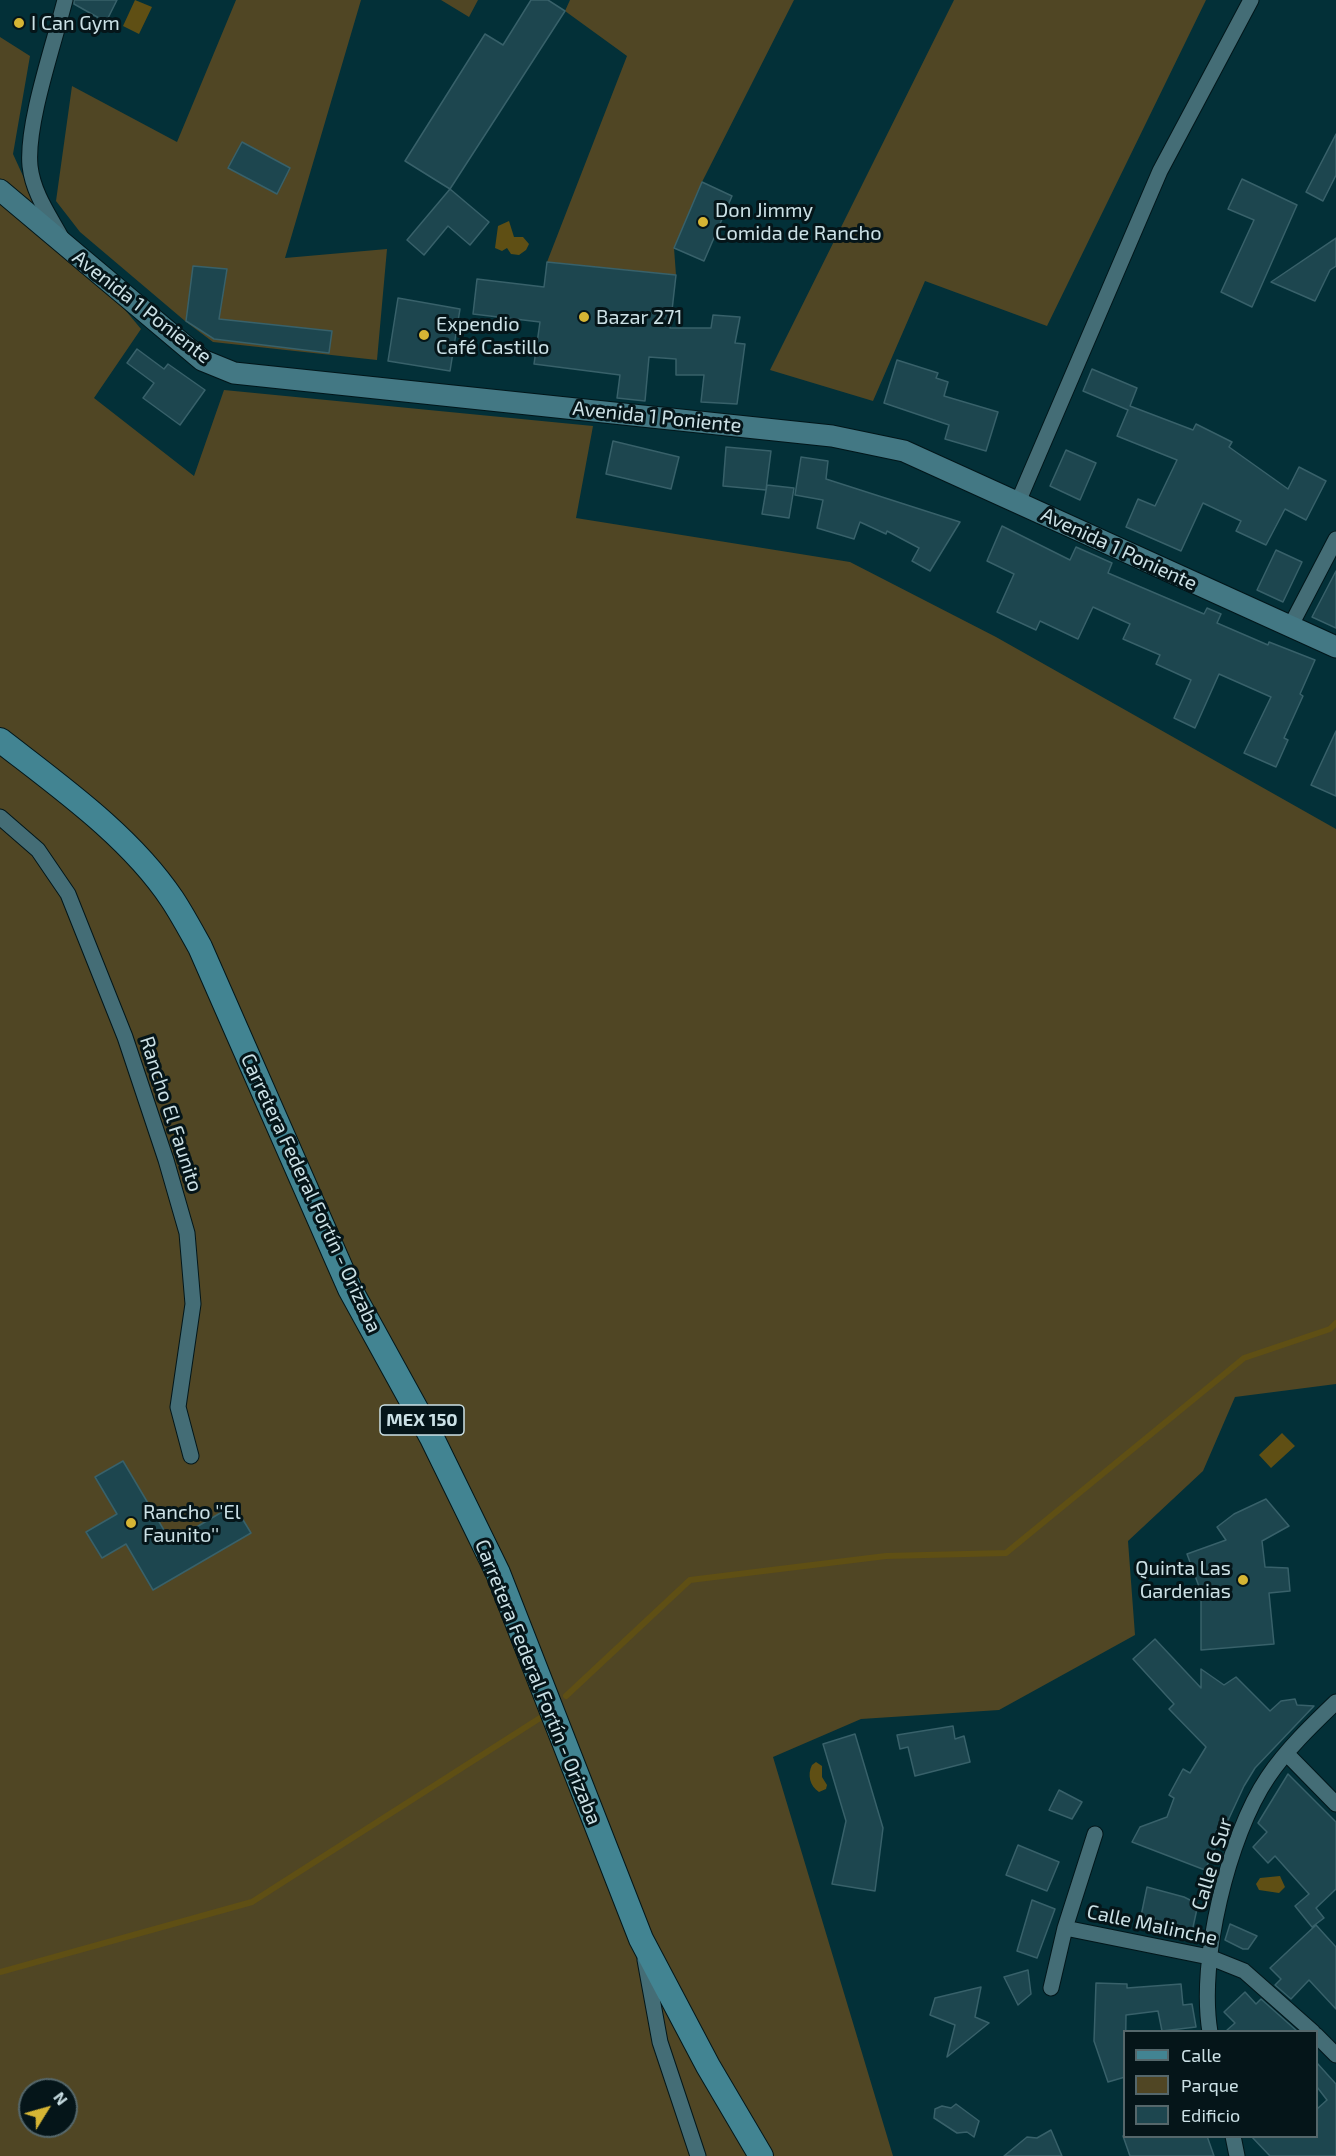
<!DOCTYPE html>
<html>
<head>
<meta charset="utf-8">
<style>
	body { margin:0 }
	#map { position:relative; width:1336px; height:2156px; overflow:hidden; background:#033038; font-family:"Exo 2",sans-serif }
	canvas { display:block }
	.legend { position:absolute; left:1123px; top:2030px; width:195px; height:108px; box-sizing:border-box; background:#051519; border:2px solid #55676b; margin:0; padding:8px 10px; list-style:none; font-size:18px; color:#cce1e6 }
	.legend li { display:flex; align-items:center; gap:12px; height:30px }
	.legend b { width:30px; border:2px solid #55676b }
	.north { position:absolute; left:18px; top:2078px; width:60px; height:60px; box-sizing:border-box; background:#051519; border:2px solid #55676b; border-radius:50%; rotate:53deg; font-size:16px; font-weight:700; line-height:24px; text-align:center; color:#cce1e6 }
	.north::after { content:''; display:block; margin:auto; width:21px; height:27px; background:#d6b534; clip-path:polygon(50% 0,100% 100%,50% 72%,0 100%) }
</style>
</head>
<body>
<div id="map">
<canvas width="1336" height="2156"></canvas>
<ul class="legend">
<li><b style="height:8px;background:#428492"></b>Calle</li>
<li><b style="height:16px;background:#504624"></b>Parque</li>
<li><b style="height:16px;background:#1d464f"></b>Edificio</li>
</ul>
<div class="north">N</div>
</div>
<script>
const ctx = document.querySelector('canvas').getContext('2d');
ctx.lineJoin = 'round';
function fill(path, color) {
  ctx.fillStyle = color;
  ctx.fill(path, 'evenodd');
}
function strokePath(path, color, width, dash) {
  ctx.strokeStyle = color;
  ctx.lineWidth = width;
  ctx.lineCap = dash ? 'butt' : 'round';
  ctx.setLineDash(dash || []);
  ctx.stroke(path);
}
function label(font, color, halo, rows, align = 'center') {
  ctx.font = font + ' "Exo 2",sans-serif';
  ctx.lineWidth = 6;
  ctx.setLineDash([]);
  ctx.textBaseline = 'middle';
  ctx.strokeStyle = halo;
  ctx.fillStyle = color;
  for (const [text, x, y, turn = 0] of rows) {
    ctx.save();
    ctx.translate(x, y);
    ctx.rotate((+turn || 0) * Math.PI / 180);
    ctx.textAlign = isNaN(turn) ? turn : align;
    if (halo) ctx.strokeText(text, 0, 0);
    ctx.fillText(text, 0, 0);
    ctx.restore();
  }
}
fill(new Path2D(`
	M 236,0 L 361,0 L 285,258 L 387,249 L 377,360 L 213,342 L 185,321 L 80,232 L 56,201 L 72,86 L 177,142 Z
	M 441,0 L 478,0 L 469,17 Z
	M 570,0 L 794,0 L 702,182 L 674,248 L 676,275 L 547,262 L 627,56 L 565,11 Z
	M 954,0 L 1206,0 L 1047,326 L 925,281 L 873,401 L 770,370 Z
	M 0,37 L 30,56 L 13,154 L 34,200 L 141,329 L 94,398 L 194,476 L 224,390 L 593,426 L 576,518 L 850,562 L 996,637 L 1336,829 L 1336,1384 L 1235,1397 L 1203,1471 L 1128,1541 L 1135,1635 L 999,1710 L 861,1719 L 773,1757 L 893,2156 L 0,2156 ZM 30,2090 L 66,2090 L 66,2126 L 30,2126 Z`), '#504624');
fill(new Path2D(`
	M 135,0 L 152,7 L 139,34 L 123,26 Z
	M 509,221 L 514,237 L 523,237 L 529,244 L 526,250 L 519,255 L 511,254 L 507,248 L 502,251 L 495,248 L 498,226 Z
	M 1282,1433 L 1295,1446 L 1271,1468 L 1259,1455 Z
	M 816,1762 L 822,1766 L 822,1777 L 827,1785 L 826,1789 L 819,1792 C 810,1786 807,1775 812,1765 Z
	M 1280,1876 L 1285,1887 L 1279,1893 L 1259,1890 L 1256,1884 L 1260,1878 Z`), '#5f4f14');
strokePath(new Path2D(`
	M 566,1696 L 690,1580 L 886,1556 L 1006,1553 L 1244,1358 L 1330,1329 L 1336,1323
	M 0,1972 L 252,1902 L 540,1718`), '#5f4f14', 6);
const building = new Path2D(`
	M 74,0 L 117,0 L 106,22 L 74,4 Z
	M 531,0 L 548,0 L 565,11 L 450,189 L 405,161 L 485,34 L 503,45 Z
	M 1336,134 L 1336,175 L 1323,201 L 1306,192 Z
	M 242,142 L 290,168 L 277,194 L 228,168 Z
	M 1242,179 L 1297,205 L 1252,307 L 1221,292 L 1254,220 L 1228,209 Z
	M 702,182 L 732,196 L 704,261 L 674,248 Z
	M 450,189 L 489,222 L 470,245 L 448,226 L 424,255 L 407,240 Z
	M 1336,238 L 1336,266 L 1330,270 L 1315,301 L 1271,282 Z
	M 547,262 L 676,275 L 670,328 L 711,328 L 713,315 L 740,317 L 735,343 L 745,344 L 737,404 L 701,402 L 704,375 L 676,375 L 676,359 L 649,357 L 645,401 L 617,398 L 620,375 L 534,364 L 540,322 L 473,314 L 477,279 L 544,287 Z
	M 193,266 L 227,269 L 219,319 L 332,331 L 329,353 L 214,339 L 186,321 Z
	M 398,298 L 460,309 L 450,371 L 388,361 Z
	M 137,349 L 164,369 L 168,364 L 205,390 L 180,425 L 143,398 L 154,383 L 127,363 Z
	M 897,360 L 938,373 L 936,378 L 948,382 L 944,396 L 998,412 L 986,451 L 945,439 L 949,425 L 884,403 Z
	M 1092,369 L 1137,388 L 1130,406 L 1193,430 L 1196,424 L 1232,442 L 1229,447 L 1288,489 L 1299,467 L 1326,481 L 1306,520 L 1285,509 L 1266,545 L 1236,531 L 1241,521 L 1203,503 L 1181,551 L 1126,527 L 1138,499 L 1155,506 L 1177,460 L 1117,436 L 1128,410 L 1083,391 Z
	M 613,441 L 679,457 L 671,489 L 606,474 Z
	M 726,447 L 771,451 L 766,490 L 723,486 Z
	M 1066,450 L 1096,463 L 1080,500 L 1050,486 Z
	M 801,457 L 828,461 L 826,479 L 960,522 L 930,571 L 912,561 L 919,548 L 887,531 L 886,534 L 860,522 L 854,539 L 817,528 L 823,500 L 795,495 Z
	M 767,485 L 794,488 L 789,518 L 762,514 Z
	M 1002,526 L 1070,560 L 1076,547 L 1112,563 L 1108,573 L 1204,614 L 1207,608 L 1221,614 L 1217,623 L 1268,645 L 1269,642 L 1315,660 L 1300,694 L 1303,696 L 1284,738 L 1288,740 L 1276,767 L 1244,753 L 1271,697 L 1219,674 L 1195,728 L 1174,718 L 1191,680 L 1156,664 L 1160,655 L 1123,639 L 1130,624 L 1093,607 L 1078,639 L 1040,621 L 1036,630 L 997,612 L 1014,574 L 987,561 Z
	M 1276,550 L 1302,562 L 1283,602 L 1257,590 Z
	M 1336,571 L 1336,628 L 1312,617 Z
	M 1336,731 L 1336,796 L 1311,785 Z
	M 123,1461 L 171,1542 L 234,1505 L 251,1533 L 153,1590 L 126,1544 L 102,1558 L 86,1532 L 117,1514 L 95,1477 Z
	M 1266,1499 L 1289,1526 L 1262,1541 L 1265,1567 L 1288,1568 L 1290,1591 L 1269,1593 L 1274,1644 L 1201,1650 L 1201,1592 L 1187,1554 L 1226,1540 L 1217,1527 L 1234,1514 Z
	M 1155,1639 L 1201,1688 L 1201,1669 L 1224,1685 L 1236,1677 L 1270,1711 L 1281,1701 L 1295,1699 L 1297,1705 L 1314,1706 L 1255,1768 L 1244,1786 L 1205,1870 L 1132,1842 L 1140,1827 L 1167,1817 L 1174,1798 L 1169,1795 L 1183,1769 L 1190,1773 L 1206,1747 L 1169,1709 L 1174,1704 L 1133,1659 Z
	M 953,1726 L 955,1739 L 964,1736 L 970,1762 L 915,1776 L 908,1747 L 900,1749 L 897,1735 Z
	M 855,1734 L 883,1828 L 875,1891 L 832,1884 L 846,1821 L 823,1744 Z
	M 1288,1774 L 1336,1822 L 1336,1889 L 1316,1908 L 1324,1918 L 1312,1927 L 1295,1906 L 1309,1894 L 1275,1856 L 1268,1863 L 1253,1847 L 1267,1832 L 1258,1823 Z
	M 1059,1790 L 1082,1802 L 1072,1819 L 1049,1810 Z
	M 1018,1845 L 1059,1862 L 1047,1891 L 1006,1875 Z
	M 1147,1887 L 1184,1897 L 1198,1904 L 1192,1932 L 1154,1926 L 1155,1919 L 1141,1916 Z
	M 1032,1900 L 1055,1909 L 1037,1958 L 1017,1951 Z
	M 1230,1924 L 1257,1936 L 1248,1949 L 1243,1949 L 1225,1940 Z
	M 1316,1925 L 1336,1947 L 1336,2009 L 1309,1980 L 1291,1999 L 1275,1985 L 1281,1979 L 1270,1968 Z
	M 1028,1970 L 1031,1994 L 1018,2005 L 1004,1977 Z
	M 1096,1983 L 1127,1984 L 1127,1988 L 1181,1984 L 1183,2005 L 1192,2004 L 1196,2027 L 1162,2031 L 1158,2011 L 1126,2015 L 1125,2077 L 1108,2082 L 1094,2041 Z
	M 981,1987 L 975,2017 L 989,2023 L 947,2057 L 955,2025 L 930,2015 L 935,1998 Z
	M 1245,1992 L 1256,2004 L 1261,1999 L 1297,2031 L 1226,2031 L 1235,2023 L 1224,2012 Z
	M 1317,2063 L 1336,2084 L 1336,2156 L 1270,2156 L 1251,2136 L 1317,2136 L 1317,2109 L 1327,2100 L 1317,2087 Z
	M 956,2104 L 979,2121 L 974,2137 L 967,2132 L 957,2133 L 934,2118 L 935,2109 L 942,2106 L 951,2108 Z
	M 1051,2130 L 1062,2156 L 1004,2156 L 1027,2137 L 1037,2138 Z
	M 1123,2136 L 1207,2136 L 1214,2156 L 1130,2156 Z`);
fill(building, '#1d464f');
strokePath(building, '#38616a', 1.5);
const street = new Path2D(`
	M 61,237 C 49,215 33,193 30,166 C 26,124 54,44 65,0
	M 1018,502 L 1160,171 L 1251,0
	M 1290,627 L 1336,539
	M 0,817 L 38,850 L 68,894 L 125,1037 L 166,1160 L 187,1233 L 193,1304 L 178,1407 L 191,1456
	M 1287,1754 L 1336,1804
	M 1065,1928 L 1209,1957 L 1244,1971 L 1313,2032
	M 645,1960 L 660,2042 L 698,2156
	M 1051,1988 L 1065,1928 L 1095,1834
	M 1210,2032 C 1198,1961 1228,1836 1268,1777 C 1286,1750 1312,1725 1336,1702
	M 1316,2035 L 1336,2055
	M 1233,2136 L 1237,2156`);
const secondary = new Path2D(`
	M 0,190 L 202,360 L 234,373 L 832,436 L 904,451 L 1336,647`);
const primary = new Path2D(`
	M 0,740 C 59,786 130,836 172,899 C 182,914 191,931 200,947 L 350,1289 L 432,1438 L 498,1573 L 641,1939 L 708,2066 L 761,2156`);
strokePath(street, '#02161a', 17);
strokePath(secondary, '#02161a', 23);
strokePath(primary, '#02161a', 26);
strokePath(street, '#446d76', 15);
strokePath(secondary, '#437884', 21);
strokePath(primary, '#428492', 24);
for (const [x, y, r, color] of [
	[19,23,6,"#d6b534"],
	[703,222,6,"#d6b534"],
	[584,317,6,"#d6b534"],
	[424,335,6,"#d6b534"],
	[131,1523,6,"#d6b534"],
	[1243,1580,6,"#d6b534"]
]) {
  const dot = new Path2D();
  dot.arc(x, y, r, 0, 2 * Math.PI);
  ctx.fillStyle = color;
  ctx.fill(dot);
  strokePath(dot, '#051519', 2);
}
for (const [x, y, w] of [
	[422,1420,84]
]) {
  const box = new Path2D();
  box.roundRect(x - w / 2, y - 15, w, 30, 4.5);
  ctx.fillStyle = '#051519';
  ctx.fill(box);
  strokePath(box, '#cce1e6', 1.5);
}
label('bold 18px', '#cce1e6', null, [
	["MEX 150",422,1420]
]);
label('20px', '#cce1e6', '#051519', [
	["I Can Gym",31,23],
	["Don Jimmy",715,210],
	["Comida de Rancho",715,233],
	["Bazar 271",596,317],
	["Expendio",436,324],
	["Café Castillo",436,347],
	["Rancho ''El",143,1512],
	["Faunito''",143,1535],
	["Quinta Las",1231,1568,"right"],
	["Gardenias",1231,1591,"right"]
], 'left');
label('20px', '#cce1e6', '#051519', [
	["Avenida 1 Poniente",142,307,38],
	["Avenida 1 Poniente",657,417,6],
	["Avenida 1 Poniente",1119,549,25],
	["Rancho El Faunito",171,1114,72],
	["Carretera Federal Fortín - Orizaba",311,1193,65],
	["Carretera Federal Fortín - Orizaba",538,1682,68],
	["Calle 6 Sur",1212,1864,-73],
	["Calle Malinche",1152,1925,12]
]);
</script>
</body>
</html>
